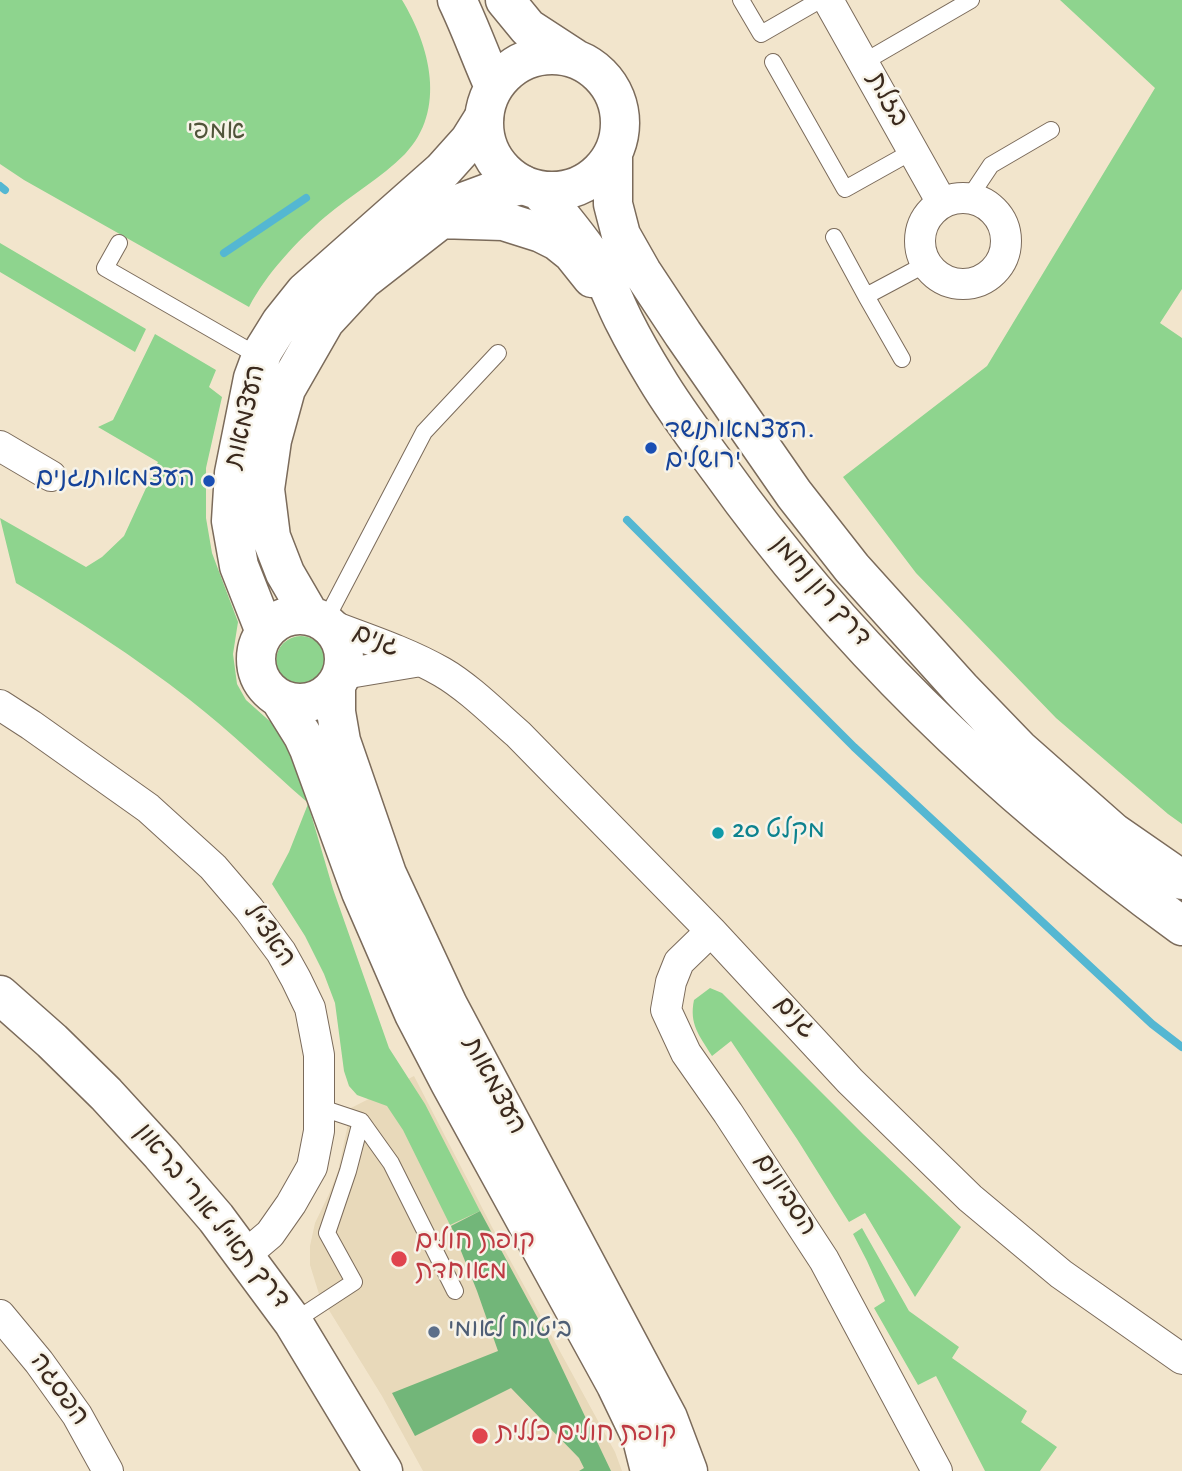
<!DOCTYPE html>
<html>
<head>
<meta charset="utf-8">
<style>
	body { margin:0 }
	canvas { display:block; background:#f2e5cc }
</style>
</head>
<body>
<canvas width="1182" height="1471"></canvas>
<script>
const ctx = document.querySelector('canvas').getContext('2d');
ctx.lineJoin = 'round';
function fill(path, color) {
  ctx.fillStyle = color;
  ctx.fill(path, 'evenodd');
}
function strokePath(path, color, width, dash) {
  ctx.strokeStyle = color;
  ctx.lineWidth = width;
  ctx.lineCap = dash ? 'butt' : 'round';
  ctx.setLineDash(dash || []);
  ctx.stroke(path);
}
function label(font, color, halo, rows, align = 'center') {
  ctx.font = font + ' "Gochi Hand","Playpen Sans Hebrew",sans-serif';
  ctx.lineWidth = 5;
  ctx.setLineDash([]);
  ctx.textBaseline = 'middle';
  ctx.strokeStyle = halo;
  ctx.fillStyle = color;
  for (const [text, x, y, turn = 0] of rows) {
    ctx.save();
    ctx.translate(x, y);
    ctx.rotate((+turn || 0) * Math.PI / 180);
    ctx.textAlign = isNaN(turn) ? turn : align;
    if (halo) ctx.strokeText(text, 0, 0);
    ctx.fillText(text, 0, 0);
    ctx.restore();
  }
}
fill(new Path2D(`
	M 414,1076 L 492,1227 L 615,1452 L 622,1471 L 423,1471 L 382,1396 L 319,1294 L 310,1265 L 310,1246 L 315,1223 L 329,1194 L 338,1171 L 347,1129 L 349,1109 Z`), '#e8d9ba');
fill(new Path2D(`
	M 0,0 L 402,0 C 430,46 447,110 405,154 C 381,178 351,195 325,217 C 297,241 266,274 249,307 L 24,180 L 0,164 Z
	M 1060,0 L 1182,0 L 1182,289 L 1160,323 L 1182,338 L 1182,824 L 1168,814 L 1056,718 L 916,573 L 843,477 L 987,366 L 1155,88 Z
	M 0,243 L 146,329 L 135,352 L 0,272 Z
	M 155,334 L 216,370 L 209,387 L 222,397 L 206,468 L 206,518 L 212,553 L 238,622 L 233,654 L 237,684 L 246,700 L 274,725 L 288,742 L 297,765 L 307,802 C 268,768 230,731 190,700 C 135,657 76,619 16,583 L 0,518 L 86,567 L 102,557 L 124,536 L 158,462 L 98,427 L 113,420 Z
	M276 661a25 25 0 1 1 50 0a25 25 0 1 1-50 0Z
	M 308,804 L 333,889 L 389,1048 L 425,1104 L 480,1211 L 450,1225 L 403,1130 L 387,1106 L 357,1095 L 349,1086 L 344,1071 L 335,1003 L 324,974 L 305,936 L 272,884 L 289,852 Z
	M 710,988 L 722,993 L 863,1134 L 961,1227 L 915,1297 L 865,1213 L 849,1222 L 797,1139 L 731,1041 L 712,1056 C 699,1035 689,1024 694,1000 Z
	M 862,1228 L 909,1311 L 959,1347 L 952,1358 L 1027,1411 L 1021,1422 L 1057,1447 L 1040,1471 L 985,1471 L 936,1376 L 918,1385 L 874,1308 L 885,1301 L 867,1261 L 853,1234 Z`), '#8ed48e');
fill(new Path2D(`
	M 480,1211 L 542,1326 L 611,1471 L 579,1471 L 584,1468 L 579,1458 L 511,1388 L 415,1436 L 392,1393 L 498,1351 L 477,1291 L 451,1226 Z`), '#72b679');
strokePath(new Path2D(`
	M 0,186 L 5,190
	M 224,253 L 306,198
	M 627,520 L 854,747 L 1152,1024 L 1182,1047`), '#54b7d2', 8);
const service = new Path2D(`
	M 741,0 L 761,34 L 820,0
	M 773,62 L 845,189 L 913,151
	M 864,62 L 971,0
	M 969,198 L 991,165 L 1051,130
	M 834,237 L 866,296 L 926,264
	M 119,243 L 105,268 L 260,357
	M 866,296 L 902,359
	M 323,622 L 333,606 L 424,432 L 498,353
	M 319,1107 L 361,1121 L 391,1163 L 455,1291
	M 293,1322 L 354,1282 L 327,1233 L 348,1171 L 361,1121`);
const minor = new Path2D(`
	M 828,0 L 942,203
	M920 241a43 43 0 1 1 86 0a43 43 0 1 1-86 0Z
	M 0,446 L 51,476
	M 330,625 C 367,639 407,652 442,672 C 468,687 495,714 518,734 L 711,931 L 850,1081 L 970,1198 L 1061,1274 L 1182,1359
	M 343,674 L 421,661
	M 0,705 L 31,725 L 148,808 L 213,867 L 249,909 L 281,952 L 296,979 L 310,1008 L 319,1055 L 319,1131 L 312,1167 L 291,1204 L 270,1234 L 244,1256
	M 711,931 L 679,962 L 671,982 L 666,1010 L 686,1053 L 728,1113 L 824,1260 L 937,1471
	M 0,1315 L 39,1362 L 77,1415 L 108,1471`);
const tertiary = new Path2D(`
	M 439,219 L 503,221 L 541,233 L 557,241 L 572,253 L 592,278
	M256 659a44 44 0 1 1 88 0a44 44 0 1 1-88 0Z
	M 310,616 L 285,573 L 271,537 L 265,489 L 272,440 L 286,389 L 325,321 L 363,280 L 463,202 L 490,192 L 523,185
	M 265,632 L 239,566 L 231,521 L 234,473 L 253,378 L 263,351 L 281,322 L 305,292 L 443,170 L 469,141 L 484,117
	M 336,688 L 336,712 L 341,741 L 387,874 L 448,1005 L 668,1418 L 688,1471
	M 280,699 L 303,736 L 309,749 L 361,892 L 414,1014 L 450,1083 L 616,1385 L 642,1439 L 650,1471
	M 0,995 L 52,1041 L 106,1094 L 161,1154 L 216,1218 L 293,1322 L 383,1471`);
const secondary = new Path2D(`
	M 457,0 C 471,29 481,58 494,87
	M 505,0 L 528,28 L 574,58
	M484 123a68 68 0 1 1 136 0a68 68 0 1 1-136 0Z
	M 613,153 L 613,204 L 621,235 L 642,272 L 683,334 L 794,494 L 852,568 L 961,689 L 1019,749 L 1113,832 L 1182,880
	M 539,190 C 559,214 580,238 597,265 C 608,283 615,304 625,323 C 634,341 645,360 656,378 C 675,410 698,440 720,470 C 846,647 1006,798 1182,926`);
strokePath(service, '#7b6b5b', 18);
strokePath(minor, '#7b6b5b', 32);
strokePath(tertiary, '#7b6b5b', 41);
strokePath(secondary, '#7b6b5b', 41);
strokePath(service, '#fff', 16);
strokePath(minor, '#fff', 30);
strokePath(tertiary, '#fff', 38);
strokePath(secondary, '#fff', 38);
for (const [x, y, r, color] of [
	[651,448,7,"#1a4fb4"],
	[209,481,7,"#1a4fb4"],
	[718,833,7,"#0f9aa8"],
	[399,1259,9,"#e0444e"],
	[434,1332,7,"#5c6f8a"],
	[480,1436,9,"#e0444e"]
]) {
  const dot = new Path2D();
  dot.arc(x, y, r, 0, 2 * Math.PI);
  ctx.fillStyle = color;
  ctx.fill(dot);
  strokePath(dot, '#f7f3e8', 2.5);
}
label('26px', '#3b2a1e', '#f7f3e8', [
	["בזלת",885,101,61],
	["העצמאות",248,417,-77],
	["דרך רון נחמן",819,593,49],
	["גנים",375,643,22],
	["האצ\"ל",267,937,55],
	["גנים",793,1019,47],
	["העצמאות",492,1087,62],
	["הסביונים",783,1196,57],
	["דרך תא\"ל אורי בראון",210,1218,51],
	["הפסגה",57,1391,55]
]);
label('26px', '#50543a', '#f7f3e8', [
	["אמפי",216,134]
]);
label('26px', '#164399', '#f7f3e8', [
	["העצמאות/שד.",665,433],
	["ירושלים",665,463],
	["העצמאות/גנים",195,481,"right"]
], 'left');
label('26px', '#0d838f', '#f7f3e8', [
	["מקלט 20",732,833]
], 'left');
label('26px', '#be3a42', '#f7f3e8', [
	["קופת חולים",415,1244],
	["מאוחדת",415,1274],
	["קופת חולים כללית",496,1436]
], 'left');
label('26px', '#4e5e75', '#f7f3e8', [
	["ביטוח לאומי",448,1332]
], 'left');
</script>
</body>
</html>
